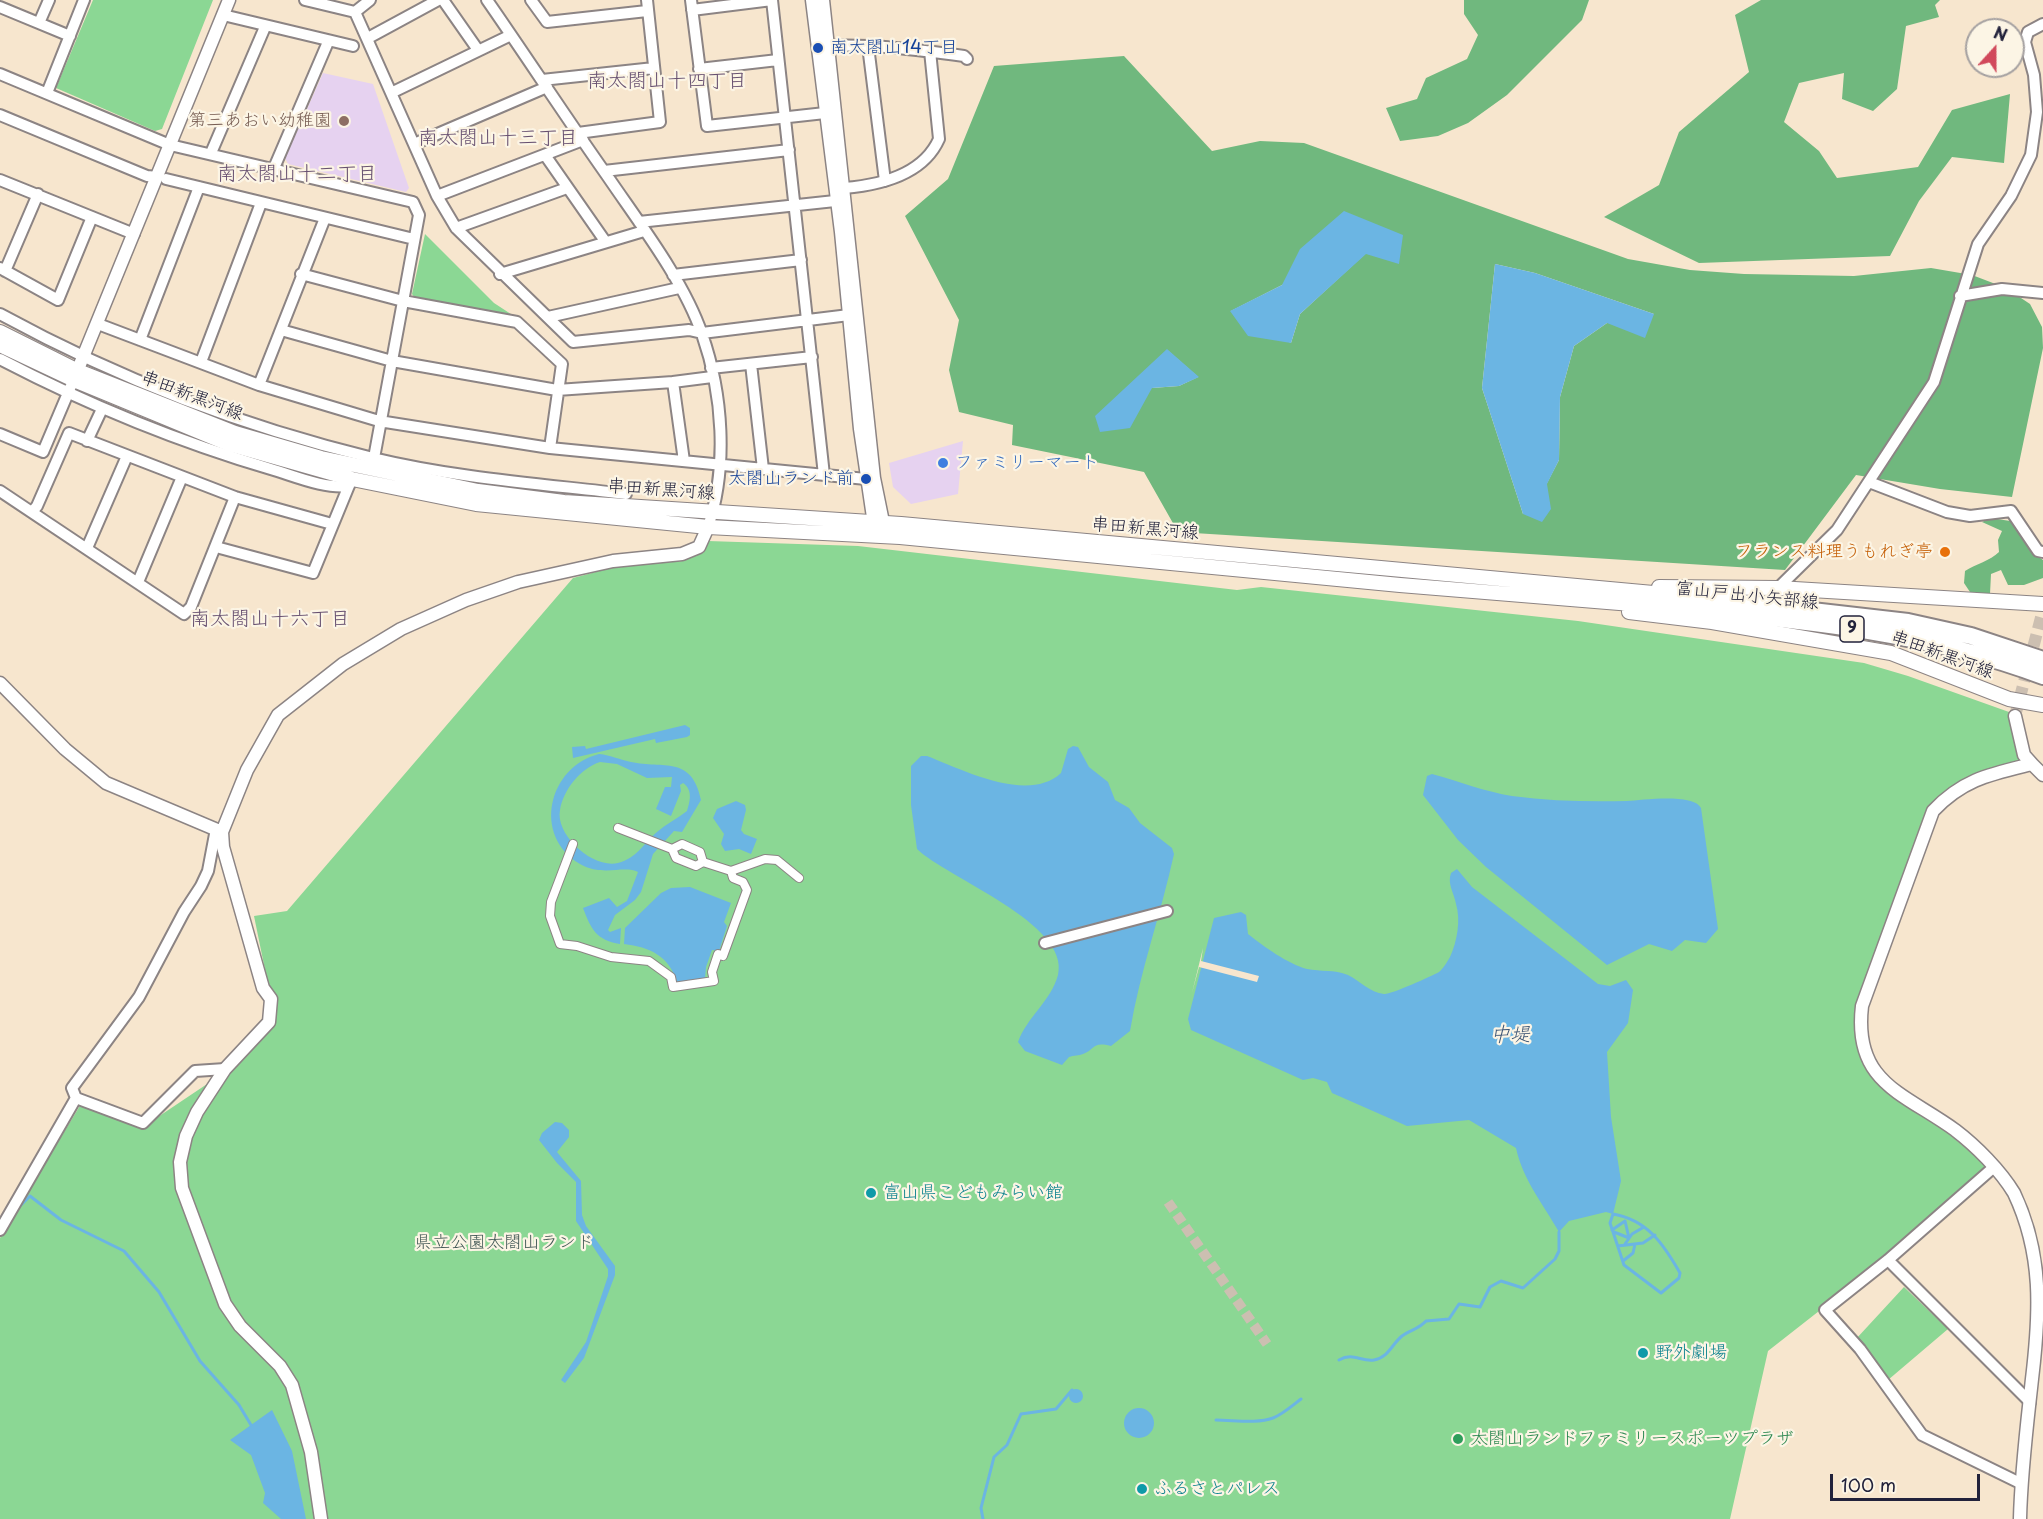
<!DOCTYPE html>
<html>
<head>
<meta charset="utf-8">
<style>
	body { margin:0 }
	#map { position:relative; width:2043px; height:1519px; overflow:hidden; background:#f7e6ce; font-family:"Playpen Sans",sans-serif }
	canvas { display:block }
	.north { position:absolute; left:1965px; top:18px; width:60px; height:60px; box-sizing:border-box; background:#fcf5e5; border:2px solid #a5a1a1; border-radius:50%; rotate:21deg; font-size:16px; font-weight:700; line-height:24px; text-align:center; color:#22223b }
	.north::after { content:''; display:block; margin:auto; width:21px; height:27px; background:#d1495b; clip-path:polygon(50% 0,100% 100%,50% 72%,0 100%) }
	.scale { position:absolute; left:1830px; top:1474px; width:150px; height:27px; box-sizing:border-box; border:3px solid #22223b; border-top:0; padding-left:8px; font-size:18px; line-height:21px; white-space:nowrap; color:#22223b; -webkit-text-stroke:4px #fcf5e5; paint-order:stroke }
</style>
</head>
<body>
<div id="map">
<canvas width="2043" height="1519"></canvas>
<div class="north">N</div>
<div class="scale">100 m</div>
</div>
<script>
const ctx = document.querySelector('canvas').getContext('2d');
ctx.lineJoin = 'round';
function fill(path, color) {
  ctx.fillStyle = color;
  ctx.fill(path, 'evenodd');
}
function strokePath(path, color, width, dash) {
  ctx.strokeStyle = color;
  ctx.lineWidth = width;
  ctx.lineCap = dash ? 'butt' : 'round';
  ctx.setLineDash(dash || []);
  ctx.stroke(path);
}
function label(font, color, halo, rows, align = 'center') {
  ctx.font = font + ' "Playpen Sans","Klee One",sans-serif';
  ctx.lineWidth = 4.5;
  ctx.setLineDash([]);
  ctx.textBaseline = 'middle';
  ctx.strokeStyle = halo;
  ctx.fillStyle = color;
  for (const [text, x, y, turn = 0] of rows) {
    ctx.save();
    ctx.translate(x, y);
    ctx.rotate((+turn || 0) * Math.PI / 180);
    ctx.textAlign = isNaN(turn) ? turn : align;
    if (halo) ctx.strokeText(text, 0, 0);
    ctx.fillText(text, 0, 0);
    ctx.restore();
  }
}
fill(new Path2D(`
	M 323,73 L 373,84 L 409,188 L 406,192 L 288,164 L 285,158 Z
	M 963,441 L 958,494 L 911,504 L 893,487 L 889,463 Z`), '#e6d2f0');
fill(new Path2D(`
	M 93,0 L 213,0 L 162,129 L 155,131 L 56,88 Z
	M 425,234 L 494,303 L 517,318 L 415,298 L 412,294 Z
	M 708,541 L 858,546 L 1237,590 L 1261,587 L 1578,621 L 1864,663 L 1908,676 L 2009,712 L 2020,758 L 2026,762 C 1985,772 1958,778 1928,810 L 1859,1006 L 1866,1066 L 1989,1167 L 1888,1257 L 1768,1351 L 1730,1519 L 0,1519 L 0,1238 L 81,1104 L 143,1127 L 216,1078 L 227,1076 L 273,1028 L 271,999 L 254,916 L 287,911 L 573,578 L 615,567 L 683,561 L 704,552 Z
	M 1904,1287 L 1948,1329 L 1888,1380 L 1856,1339 Z`), '#8bd794');
fill(new Path2D(`
	M 1464,0 L 1589,0 L 1582,20 L 1507,95 L 1468,123 L 1438,136 L 1400,141 L 1386,108 L 1417,99 L 1426,78 L 1467,59 L 1478,35 L 1464,14 Z
	M 1761,0 L 1940,0 L 1935,5 L 1939,17 L 1906,26 L 1897,89 L 1873,111 L 1842,99 L 1844,73 L 1799,83 L 1784,122 L 1819,151 L 1837,178 L 1918,167 L 1952,110 L 2010,94 L 2004,163 L 1952,157 L 1919,201 L 1890,256 L 1699,263 L 1604,217 L 1659,185 L 1679,132 L 1749,72 L 1735,15 Z
	M 1124,56 L 1212,151 L 1260,141 L 1304,143 L 1628,259 L 1690,270 L 1744,274 L 1854,276 L 1931,268 L 1972,275 L 2006,288 L 2030,304 L 2042,327 L 2043,348 L 2012,497 L 1940,489 L 1856,475 L 1785,570 L 1178,532 L 1144,472 L 1012,445 L 1013,425 L 959,412 L 949,370 L 959,320 L 905,216 L 948,179 L 994,66 ZM 1403,235 L 1366,253 L 1300,314 L 1291,343 L 1231,311 L 1282,285 ZM 1495,264 L 1535,273 L 1654,314 L 1607,323 L 1574,346 L 1560,397 L 1559,460 L 1547,483 L 1523,514 L 1482,388 ZM 1167,350 L 1198,377 L 1179,386 L 1152,388 Z
	M 1991,518 L 2010,521 L 2032,552 L 2043,560 L 2043,578 L 2024,585 L 2008,585 L 2001,570 L 1991,574 L 1990,594 L 1972,595 L 1964,583 L 1965,571 C 1976,564 1990,561 1999,552 L 1998,540 L 2002,531 L 1982,522 Z`), '#70b87e');
fill(new Path2D(`
	M 1344,211 L 1403,235 L 1399,264 L 1366,254 L 1300,314 L 1291,343 L 1248,336 L 1230,311 L 1282,285 L 1300,249 Z
	M 1495,264 L 1535,273 L 1654,314 L 1645,338 L 1607,323 L 1574,346 L 1560,397 L 1559,460 L 1547,484 L 1551,509 L 1542,522 L 1523,514 L 1482,388 Z
	M 1167,349 L 1199,377 L 1179,386 L 1152,388 L 1130,428 L 1100,432 L 1095,416 Z
	M 685,725 L 690,728 L 690,735 L 687,737 L 656,743 L 655,739 L 573,758 L 572,747 L 585,746 L 586,749 Z
	M 1073,746 L 1078,747 L 1089,767 L 1108,782 L 1115,800 L 1129,808 L 1140,823 L 1172,848 L 1174,854 C 1161,914 1140,971 1130,1031 L 1111,1046 C 1092,1041 1096,1049 1083,1054 C 1079,1056 1074,1055 1069,1057 L 1062,1065 L 1025,1051 L 1018,1042 C 1027,1017 1051,1001 1058,975 C 1071,924 947,878 917,849 L 911,805 L 911,766 L 921,756 L 927,756 C 961,769 1028,804 1061,773 L 1068,749 Z
	M 599,754 C 611,755 620,760 631,762 C 663,769 692,755 701,800 L 682,832 L 674,831 L 653,854 L 641,892 L 635,900 L 615,915 L 608,930 L 610,932 L 621,928 L 620,944 C 596,940 591,929 583,908 L 609,898 L 617,907 L 627,901 L 638,872 C 624,865 602,877 580,864 C 532,836 548,767 599,754 ZM 600,762 L 617,764 L 647,778 L 672,777 L 671,787 L 665,787 L 656,809 L 671,816 L 681,791 L 680,785 L 683,783 C 693,790 690,801 687,811 C 677,819 666,824 657,832 C 643,844 637,858 618,863 C 593,869 555,835 560,810 C 563,790 581,768 600,762 Z
	M 1432,774 C 1458,781 1486,792 1512,796 C 1550,801 1589,802 1627,801 C 1643,800 1693,793 1701,808 L 1718,929 L 1706,943 L 1685,940 L 1672,951 L 1649,944 L 1607,965 L 1486,867 L 1458,840 L 1423,795 L 1427,776 Z
	M 736,801 L 745,805 L 746,810 L 741,830 L 744,834 L 757,839 L 751,854 L 739,849 L 725,851 L 721,844 L 724,834 L 713,818 L 717,809 Z
	M 1457,869 L 1472,887 L 1598,984 L 1610,986 L 1626,980 L 1633,990 L 1628,1023 L 1607,1052 L 1611,1117 L 1621,1181 L 1613,1214 L 1606,1212 L 1569,1221 L 1559,1232 C 1543,1204 1523,1180 1516,1148 L 1469,1120 L 1407,1126 L 1332,1093 L 1327,1082 L 1313,1078 L 1303,1080 L 1191,1030 L 1188,1019 L 1214,918 L 1241,912 L 1246,915 L 1248,934 C 1263,946 1288,964 1307,969 C 1321,972 1334,969 1348,975 C 1359,980 1370,993 1384,994 C 1390,995 1432,976 1439,972 C 1443,969 1447,962 1450,957 C 1457,942 1461,920 1456,904 C 1454,893 1447,884 1451,873 Z
	M 690,887 L 731,903 L 724,922 L 727,926 L 719,951 L 712,950 L 706,967 L 705,978 L 677,982 C 669,956 650,947 624,944 L 625,928 L 661,893 L 671,888 Z
	M 555,1122 L 562,1123 L 569,1130 L 569,1137 L 557,1152 L 581,1181 L 582,1215 L 586,1226 L 615,1266 L 615,1275 L 584,1358 L 565,1383 L 561,1380 L 586,1342 L 608,1276 L 608,1269 L 576,1221 L 576,1182 L 557,1163 L 539,1140 L 542,1133 Z
	M1069 1396a7 7 0 1 1 14 0a7 7 0 1 1-14 0Z
	M1124 1423a15 15 0 1 1 30 0a15 15 0 1 1-30 0Z
	M 272,1410 L 292,1451 L 306,1519 L 281,1519 L 263,1503 L 265,1493 L 251,1455 L 230,1440 Z`), '#6bb5e3');
fill(new Path2D(`
	M 1203,948 L 1201,961 L 1259,976 L 1257,982 L 1199,967 L 1192,993 Z`), '#f7e6ce');
strokePath(new Path2D(`
	M 18,1208 L 30,1196 L 61,1220 L 124,1251 L 159,1292 L 200,1361 L 239,1405 L 251,1425
	M 1613,1214 C 1648,1220 1664,1245 1680,1273 L 1679,1278 L 1661,1293 L 1624,1265 L 1610,1223 Z
	M 1612,1230 L 1625,1221 L 1629,1238 L 1614,1232
	M 1625,1244 L 1632,1234 L 1644,1227
	M 1618,1246 L 1643,1243 L 1655,1235
	M 1623,1261 L 1633,1253 L 1635,1244
	M 1339,1360 C 1353,1352 1361,1362 1374,1360 C 1388,1358 1392,1344 1402,1336 C 1410,1330 1419,1329 1426,1321 L 1449,1319 L 1459,1304 L 1480,1307 L 1490,1287 L 1501,1281 L 1523,1288 L 1555,1259 L 1559,1251 L 1559,1232
	M 1216,1420 C 1234,1420 1257,1424 1273,1418 C 1283,1414 1293,1405 1301,1399
	M 983,1519 L 981,1508 L 994,1457 L 1007,1445 L 1021,1414 L 1056,1409 L 1072,1390`), '#6bb5e3', 3);
strokePath(new Path2D(`
	M 1168,1202 L 1267,1344`), '#ccbfb1', 10, [10, 5]);
strokePath(new Path2D(`
	M 2015,716 L 2043,610`), '#ccbfb1', 12, [12, 6]);
const pedestrian = new Path2D(`
	M 618,828 L 672,849 L 676,858 L 696,866 L 703,862 L 731,871 L 765,859 L 777,860 L 799,878
	M 573,844 L 551,902 L 550,916 L 560,944 L 577,946 L 611,957 L 649,961 L 671,977 L 673,987 L 714,981 L 712,972 L 718,954 L 723,956 L 747,890 L 743,882 L 733,878 L 731,871
	M 672,849 L 682,844 L 700,852 L 703,862`);
const minor = new Path2D(`
	M 305,0 L 355,12 L 437,196 L 456,228 L 573,342 L 689,330 L 702,333 L 849,315
	M 443,0 L 478,50
	M 487,0 C 528,59 567,119 608,177 C 640,224 684,281 702,334 C 723,394 728,467 708,527
	M 531,0 L 547,22 L 647,11
	M 691,0 L 707,126 L 825,113
	M 0,7 L 70,36
	M 692,10 L 772,0 L 824,475
	M 355,12 L 370,0
	M 223,15 L 353,46
	M 39,23 L 49,0
	M 368,38 L 438,0
	M 828,46 C 873,44 919,50 964,56 L 967,59
	M 868,46 L 885,181
	M 699,69 L 778,60
	M 0,74 L 170,145 L 413,202 L 419,215 L 374,458
	M 542,80 L 654,68
	M 393,92 L 511,35
	M 47,93 L 84,0
	M 0,115 L 147,176 L 157,177
	M 578,133 L 660,122 L 647,0
	M 414,144 L 547,87
	M 211,153 L 265,27
	M 545,155 L 605,241
	M 274,168 L 328,42
	M 604,171 L 789,150
	M 166,179 L 414,239
	M 0,180 L 134,234
	M 844,188 C 881,185 923,175 939,139 L 930,51
	M 437,196 L 583,140
	M 639,222 L 835,201
	M 456,228 L 567,188
	M 0,268 L 58,300 L 92,217
	M 5,271 L 38,194
	M 500,274 L 644,231
	M 673,275 L 801,260
	M 1960,296 L 2002,289 L 2043,293
	M 0,314 C 117,378 244,427 373,458 C 456,478 542,484 626,494
	M 548,317 L 679,288
	M 98,324 L 259,385 L 379,421 L 550,448 L 562,364 L 517,322 L 403,301 L 301,274
	M 281,330 L 392,361 L 557,390 L 673,382 L 684,461
	M 140,340 L 199,187
	M 0,359 C 88,405 179,442 274,470 C 297,477 325,489 349,486
	M 201,362 L 261,203
	M 751,364 L 763,469
	M 711,368 L 812,357
	M 673,382 L 712,377
	M 259,385 L 325,218
	M 0,434 L 43,452 L 71,386
	M 87,441 L 102,409
	M 550,448 L 866,479
	M 1869,482 L 1947,512 L 1970,516 L 2011,511 L 2038,551 L 2043,552
	M 0,491 L 184,614 L 191,607 L 235,497
	M 32,512 L 37,506 L 69,433 L 235,497 L 332,524
	M 216,547 L 313,573 L 350,483
	M 87,548 L 127,456
	M 138,582 L 182,477
	M 1778,588 L 1837,530 L 1934,382 L 1978,244 L 2011,196 L 2031,155 L 2037,112 L 2034,75 L 2025,42 L 2028,32 L 2043,24
	M 1045,943 L 1167,911
	M 76,1098 L 143,1123 L 195,1071 L 225,1069
	M 1994,1167 L 1888,1260 L 1825,1310 L 1860,1349 L 1922,1435 L 2020,1483
	M 0,1230 L 76,1098 L 72,1088 L 139,997 L 184,912 L 201,886 L 208,871 L 216,829
	M 1888,1260 L 2030,1402`);
const tertiary = new Path2D(`
	M 812,0 L 841,232 L 860,429 L 875,531
	M 823,0 L 874,478 L 885,532
	M 74,379 L 229,0
	M 0,683 L 65,749 L 106,783 L 222,832
	M 2015,716 L 2024,755 L 2032,764
	M 321,1519 L 311,1452 L 292,1385 L 280,1366 L 240,1326 L 225,1304 L 182,1188 L 180,1162 L 186,1136 L 197,1112 L 225,1069 L 269,1022 L 271,999 L 263,988 L 223,847 L 222,832 L 247,770 L 278,715 L 343,664 L 401,629 L 466,600 L 518,582 L 613,561 L 682,554 L 699,547 L 708,527
	M 2020,1519 C 2021,1472 2027,1425 2032,1379 C 2040,1312 2043,1254 2014,1193 C 2000,1170 1976,1146 1955,1130 C 1904,1093 1853,1083 1862,1006 L 1933,811 C 1963,779 1991,774 2032,764 L 2043,775`);
const secondary = new Path2D(`
	M 0,332 L 78,371 L 235,433 L 321,458 L 478,491 L 564,502 L 901,524 L 1664,594
	M 0,345 L 74,380 L 229,444 L 352,479 L 476,504 L 708,527 L 900,537 L 1400,585 L 1656,606
	M 1659,587 L 1778,588 L 2043,604
	M 1629,612 L 1712,622 L 1891,653 L 2009,699 L 2043,705`);
const primary = new Path2D(`
	M 1664,594 L 1908,622 L 1971,636 L 2043,660
	M 1656,606 C 1786,619 1919,629 2043,676`);
strokePath(pedestrian, '#8c8484', 10);
strokePath(minor, '#8c8484', 14);
strokePath(tertiary, '#8c8484', 15);
strokePath(secondary, '#8c8484', 16);
strokePath(primary, '#8c8484', 20);
strokePath(pedestrian, '#fff', 8);
strokePath(minor, '#fff', 10);
strokePath(tertiary, '#fff', 12);
strokePath(secondary, '#fff', 14);
strokePath(primary, '#fff', 16);
for (const [x, y, r, color] of [
	[818,48,6,"#1a4fb4"],
	[344,121,6,"#8d6e63"],
	[943,463,6,"#3f7fe0"],
	[866,479,6,"#1a4fb4"],
	[1945,552,6,"#e8710a"],
	[871,1193,6,"#0f9aa8"],
	[1643,1353,6,"#0f9aa8"],
	[1458,1439,6,"#2e9e5b"],
	[1142,1489,6,"#0f9aa8"]
]) {
  const dot = new Path2D();
  dot.arc(x, y, r, 0, 2 * Math.PI);
  ctx.fillStyle = color;
  ctx.fill(dot);
  strokePath(dot, '#fcf5e5', 2);
}
for (const [x, y, w] of [
	[1852,629,24]
]) {
  const box = new Path2D();
  box.roundRect(x - w / 2, y - 13, w, 26, 4.5);
  ctx.fillStyle = '#fcf5e5';
  ctx.fill(box);
  strokePath(box, '#22223b', 1.5);
}
label('bold 16px', '#22223b', null, [
	["9",1852,629]
]);
label('18px', '#164399', '#fcf5e5', [
	["南太閤山14丁目",830,48],
	["太閤山ランド前",854,479,"right"]
], 'left');
label('18px', '#785e54', '#fcf5e5', [
	["第三あおい幼稚園",332,121]
], 'right');
label('18px', '#22223b', '#fcf5e5', [
	["串田新黒河線",192,396,21],
	["串田新黒河線",661,490,4],
	["串田新黒河線",1145,529,5],
	["富山戸出小矢部線",1747,596,6],
	["串田新黒河線",1942,655,20]
]);
label('18px', '#366cbe', '#fcf5e5', [
	["ファミリーマート",955,463]
], 'left');
label('18px', '#c56008', '#fcf5e5', [
	["フランス料理うもれぎ亭",1933,552]
], 'right');
label('18px', '#0d838f', '#fcf5e5', [
	["富山県こどもみらい館",883,1193],
	["野外劇場",1655,1353],
	["ふるさとパレス",1154,1489]
], 'left');
label('18px', '#425856', '#fcf5e5', [
	["県立公園太閤山ランド",504,1243]
]);
label('18px', '#27864d', '#fcf5e5', [
	["太閤山ランドファミリースポーツプラザ",1470,1439]
], 'left');
label('20px', '#675070', '#fcf5e5', [
	["南太閤山十四丁目",667,81],
	["南太閤山十三丁目",498,138],
	["南太閤山十二丁目",297,174],
	["南太閤山十六丁目",270,619]
]);
label('italic 20px', '#3c5576', '#fcf5e5', [
	["中堤",1510,1035]
]);
</script>
</body>
</html>
